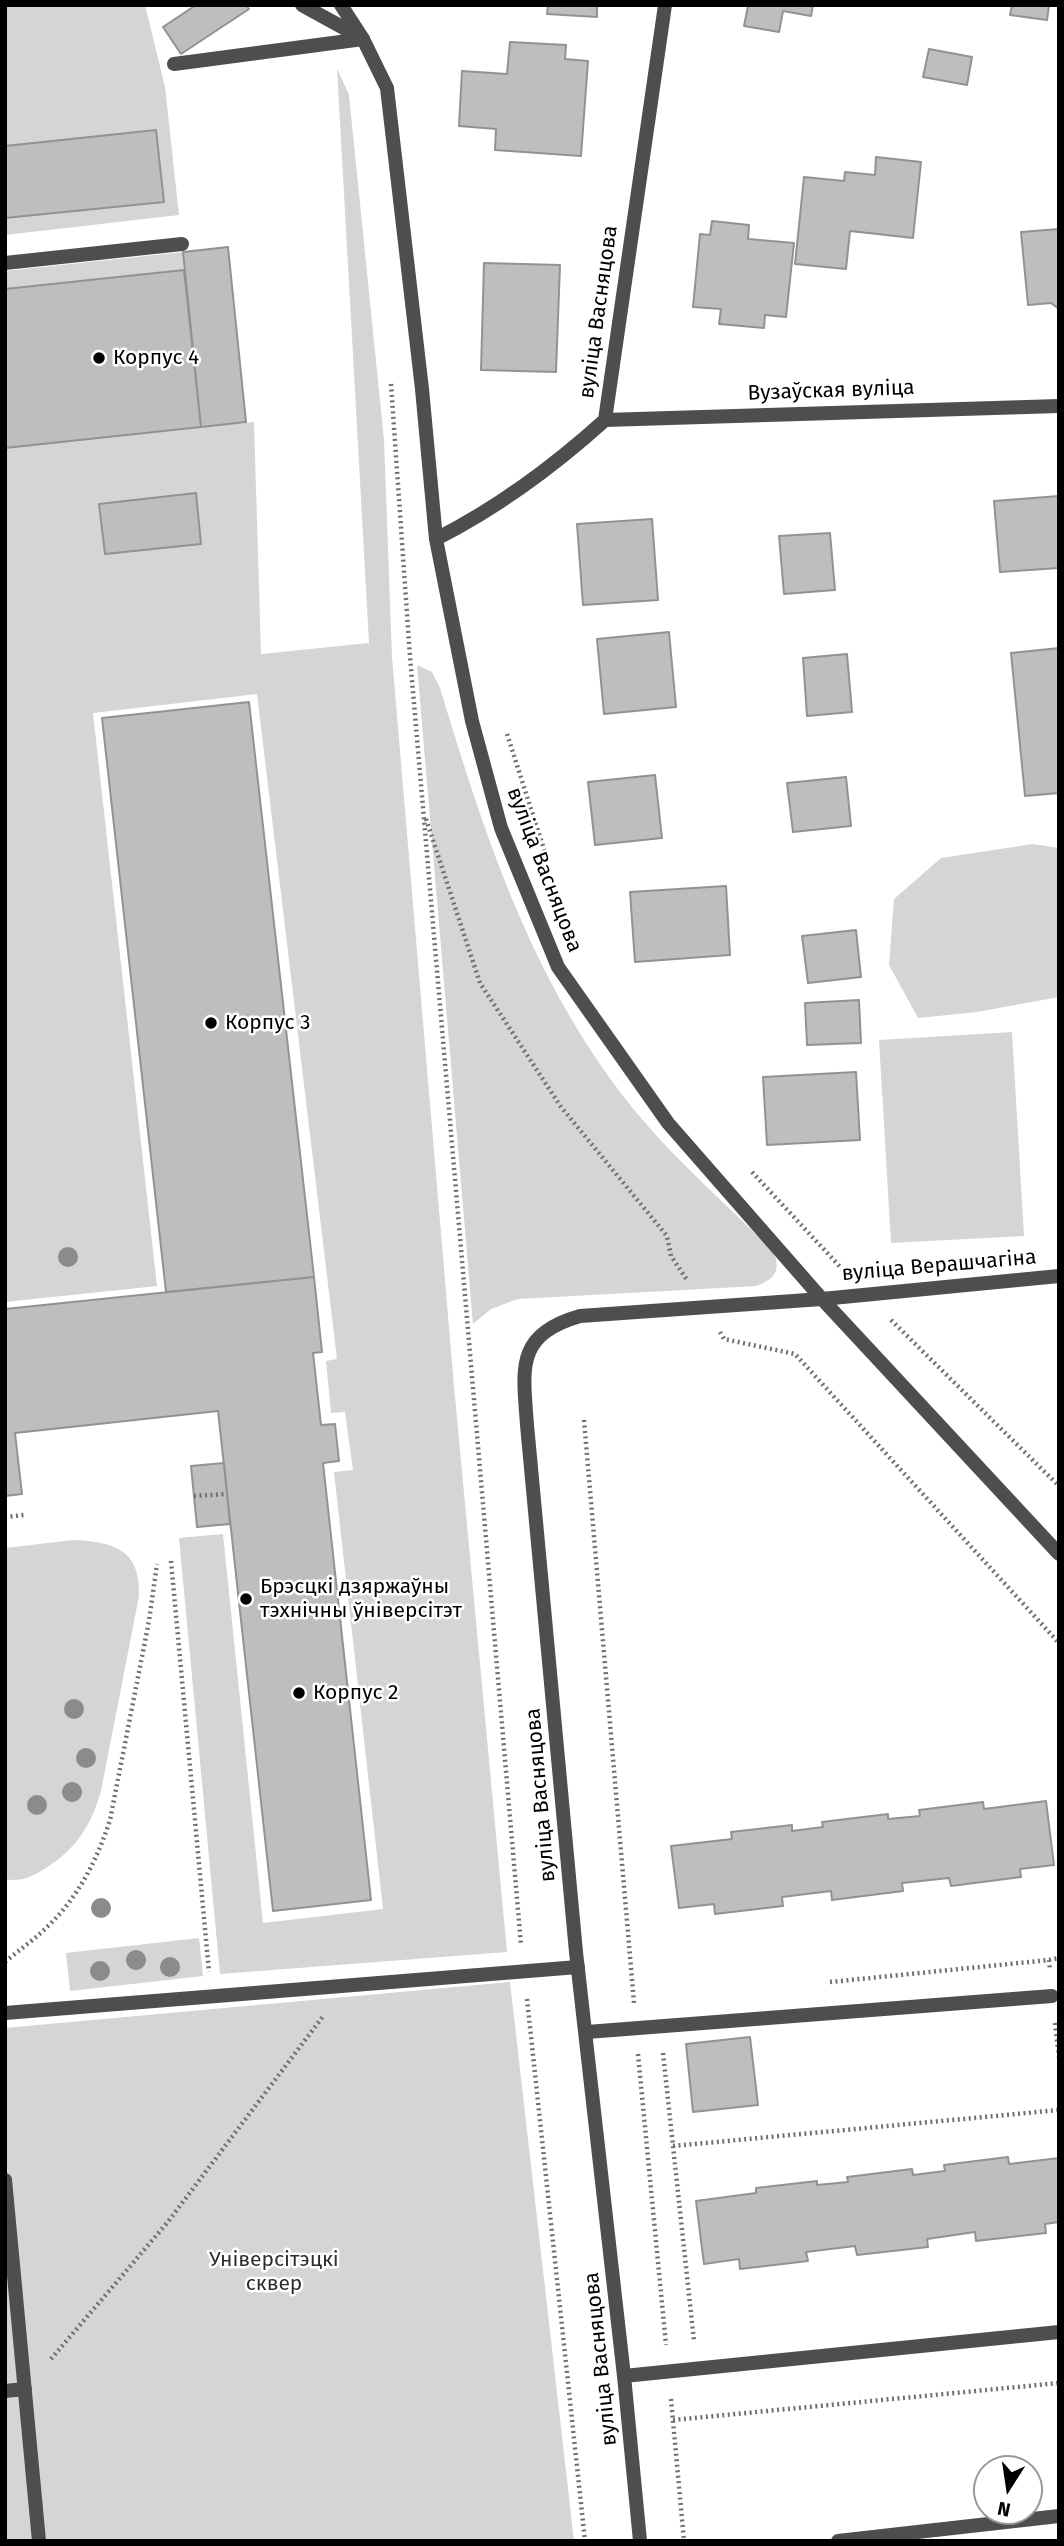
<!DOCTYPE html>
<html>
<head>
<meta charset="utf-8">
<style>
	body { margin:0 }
	#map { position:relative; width:1064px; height:2546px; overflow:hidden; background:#fff; font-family:"Fira Sans",sans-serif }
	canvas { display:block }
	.frame { position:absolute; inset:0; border:7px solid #000; pointer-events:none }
	.north { position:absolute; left:973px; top:2455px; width:70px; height:70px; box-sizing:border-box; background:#fff; border:2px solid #999; border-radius:50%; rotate:192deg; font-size:19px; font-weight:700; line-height:28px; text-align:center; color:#000 }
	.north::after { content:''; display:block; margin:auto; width:24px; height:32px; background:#000; clip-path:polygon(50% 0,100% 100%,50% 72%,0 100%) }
</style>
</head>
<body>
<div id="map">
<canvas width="1064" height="2546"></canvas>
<div class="frame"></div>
<div class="north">N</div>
</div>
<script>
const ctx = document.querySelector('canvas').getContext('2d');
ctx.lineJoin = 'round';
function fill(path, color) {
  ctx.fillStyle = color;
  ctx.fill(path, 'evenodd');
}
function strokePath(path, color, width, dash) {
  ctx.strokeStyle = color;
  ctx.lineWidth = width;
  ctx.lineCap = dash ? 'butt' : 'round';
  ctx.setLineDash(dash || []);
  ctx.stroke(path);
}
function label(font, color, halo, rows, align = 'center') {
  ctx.font = font + ' "Fira Sans",sans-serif';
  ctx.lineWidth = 5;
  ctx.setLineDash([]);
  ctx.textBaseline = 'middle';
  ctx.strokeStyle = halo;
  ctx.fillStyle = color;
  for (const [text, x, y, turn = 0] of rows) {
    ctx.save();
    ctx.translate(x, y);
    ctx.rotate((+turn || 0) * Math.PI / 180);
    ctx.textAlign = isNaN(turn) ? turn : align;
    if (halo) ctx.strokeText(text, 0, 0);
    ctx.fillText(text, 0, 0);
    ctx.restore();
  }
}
fill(new Path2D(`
	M 5,5 L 145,5 L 165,87 L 179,215 L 5,235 Z
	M 337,68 L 349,95 L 384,440 L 392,657 L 454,1386 L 507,1952 L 220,1974 L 179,1538 L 223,1534 L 263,1923 L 383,1909 L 334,1472 L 353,1470 L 345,1412 L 331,1413 L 326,1361 L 337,1359 L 257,694 L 93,713 L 157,1286 L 5,1302 L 5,448 L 254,422 L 261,654 L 369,643 Z
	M 183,252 L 184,270 L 5,289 L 5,271 Z
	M 417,665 L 432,672 L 440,688 C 487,843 535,991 641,1118 C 681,1165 729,1207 772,1250 C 782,1269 776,1279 756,1286 L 518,1299 L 491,1309 L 473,1324 Z
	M 1033,844 L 1059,848 L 1059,997 L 977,1012 L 918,1018 L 889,965 L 894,899 L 941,858 Z
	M 1012,1032 L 1024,1236 L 891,1243 L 879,1040 Z
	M 74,1540 C 114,1542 141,1550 139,1596 L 101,1791 C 91,1827 74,1852 41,1871 C 29,1878 19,1882 5,1879 L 5,1548 Z
	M 199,1938 L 203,1976 L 70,1991 L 66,1953 Z
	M 510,1982 L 574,2541 L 5,2541 L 5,2028 Z`), '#d5d5d5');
const building = new Path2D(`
	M 196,5 L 246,5 L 249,9 L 181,54 L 163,27 Z
	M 548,5 L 597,5 L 597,17 L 547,14 Z
	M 743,5 L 813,5 L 811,16 L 783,11 L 779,32 L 744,26 L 748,6 Z
	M 1012,5 L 1049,5 L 1047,20 L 1010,15 Z
	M 510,42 L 566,45 L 565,59 L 588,61 L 581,156 L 495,150 L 496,129 L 459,126 L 462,71 L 507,74 Z
	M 929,49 L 972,57 L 967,85 L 923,77 Z
	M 156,130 L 164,202 L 5,218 L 5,146 Z
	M 876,157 L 921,162 L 913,238 L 850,231 L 846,269 L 795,264 L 804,177 L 844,181 L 845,172 L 875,175 Z
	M 712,221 L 749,225 L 748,239 L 794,243 L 786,317 L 765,315 L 764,328 L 719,324 L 721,309 L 693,307 L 700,234 L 710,235 Z
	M 1059,229 L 1059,309 L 1051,303 L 1028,305 L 1021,232 Z
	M 228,247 L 246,422 L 201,427 L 183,252 Z
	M 484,263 L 560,265 L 556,372 L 481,370 Z
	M 184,270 L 201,427 L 5,448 L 5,289 Z
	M 196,493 L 201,544 L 105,554 L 99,504 Z
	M 1059,496 L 1059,568 L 1000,572 L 994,501 Z
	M 652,519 L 658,600 L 583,605 L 577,524 Z
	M 830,533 L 835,590 L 784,594 L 779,536 Z
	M 669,632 L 676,707 L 604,714 L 597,639 Z
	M 1059,648 L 1059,793 L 1025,796 L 1011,653 Z
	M 847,654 L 852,712 L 807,716 L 803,658 Z
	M 249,702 L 314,1277 L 166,1292 L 102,718 Z
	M 655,775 L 662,838 L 595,845 L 588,782 Z
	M 846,777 L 851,826 L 793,832 L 787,783 Z
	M 726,886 L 730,955 L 635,962 L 630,892 Z
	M 856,930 L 861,977 L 808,983 L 802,936 Z
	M 859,1000 L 861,1043 L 807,1045 L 805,1003 Z
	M 856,1072 L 860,1140 L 767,1145 L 763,1077 Z
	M 314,1277 L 322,1352 L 313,1353 L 321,1425 L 335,1424 L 339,1461 L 323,1463 L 371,1900 L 273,1911 L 218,1411 L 15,1433 L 22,1494 L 5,1496 L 5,1309 Z
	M 224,1463 L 230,1524 L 197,1527 L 191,1466 Z
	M 1046,1801 L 1054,1865 L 1020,1869 L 1021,1877 L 951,1886 L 949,1878 L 902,1883 L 903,1891 L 832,1900 L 831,1891 L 782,1897 L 783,1906 L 715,1914 L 714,1904 L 679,1908 L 671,1846 L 732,1839 L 731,1832 L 792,1825 L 792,1831 L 823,1827 L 822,1822 L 888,1814 L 888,1819 L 920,1816 L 919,1810 L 983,1802 L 984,1809 Z
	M 750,2037 L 758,2105 L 693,2112 L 686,2044 Z
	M 1008,2157 L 1009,2164 L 1059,2158 L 1059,2222 L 1045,2224 L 1046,2233 L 976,2241 L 975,2232 L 927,2239 L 928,2247 L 857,2255 L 855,2246 L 806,2252 L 808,2261 L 740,2269 L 739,2259 L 704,2264 L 696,2201 L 756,2193 L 756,2188 L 817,2181 L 817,2185 L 848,2182 L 847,2177 L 912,2169 L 913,2175 L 945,2171 L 944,2165 Z`);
fill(building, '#bebebe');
strokePath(building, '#929292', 2);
strokePath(new Path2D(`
	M 391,384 L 410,657 L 521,1945
	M 507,734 L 549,865
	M 426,819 L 480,983 L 561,1107 L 667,1236 L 671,1256 L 687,1280
	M 752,1172 L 844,1271
	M 891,1320 L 1059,1486
	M 720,1332 L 724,1339 L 795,1354 L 1059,1643
	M 584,1420 L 634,2003
	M 194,1496 L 227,1494
	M 5,1517 L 24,1515
	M 171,1561 L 209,1972
	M 1049,1960 L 1059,1958
	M 5,1962 C 19,1950 34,1940 47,1927 C 78,1898 97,1860 110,1820 L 149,1621 L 157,1564
	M 830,1982 L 1049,1960 L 1050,1970
	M 527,1999 L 585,2541
	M 1055,2023 L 1059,2057
	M 663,2053 L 694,2341
	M 638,2054 L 666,2345
	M 673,2146 L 1059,2110
	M 51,2359 L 167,2223 L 324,2015
	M 671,2399 L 684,2541
	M 673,2420 L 1059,2383`), '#707070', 4.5, [2, 3.5]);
strokePath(new Path2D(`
	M 302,5 L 362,38
	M 174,64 L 363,39
	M 5,263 L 182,244
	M 5,2013 L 578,1967
	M 587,2032 L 1052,1996
	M 5,2180 L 39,2541
	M 624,2376 L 1059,2332
	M 5,2391 L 25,2389
	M 838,2541 L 1059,2516`), '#4e4e4e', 14);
strokePath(new Path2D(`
	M 341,5 L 363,39 L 387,88 L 422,389 L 436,539 L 472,721 L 501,828 L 558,967 L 668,1123 L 822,1299 L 1059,1554
	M 605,420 L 1059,406
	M 436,539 C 499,507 553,467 605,420 L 665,5
	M 640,2541 L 624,2376 L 576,1952 L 527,1425 C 523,1368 515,1335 580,1316 L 822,1299 L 1059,1276`), '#4e4e4e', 14);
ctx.fillStyle = '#8b8b8b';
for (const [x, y] of [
	[68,1257],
	[74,1709],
	[86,1758],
	[72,1792],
	[37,1805],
	[101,1908],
	[136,1960],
	[170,1967],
	[100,1971]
]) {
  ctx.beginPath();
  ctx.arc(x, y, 10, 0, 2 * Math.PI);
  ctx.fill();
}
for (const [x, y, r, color] of [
	[99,358,7,"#000"],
	[211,1023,7,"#000"],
	[246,1599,7,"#000"],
	[299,1693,7,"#000"]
]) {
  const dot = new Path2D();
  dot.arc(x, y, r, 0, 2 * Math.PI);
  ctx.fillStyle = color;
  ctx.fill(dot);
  strokePath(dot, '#fff', 2.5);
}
label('21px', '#000', '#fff', [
	["вуліца Васняцова",599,312,-82],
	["Вузаўская вуліца",831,391,-2],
	["вуліца Васняцова",544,870,69],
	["вуліца Верашчагіна",939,1266,-5],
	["вуліца Васняцова",541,1795,-95],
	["вуліца Васняцова",601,2359,-96]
]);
label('21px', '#000', '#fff', [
	["Корпус 4",113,358],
	["Корпус 3",225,1023],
	["Брэсцкі дзяржаўны",260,1587],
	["тэхнічны ўніверсітэт",260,1611],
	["Корпус 2",313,1693]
], 'left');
label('21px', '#2c2c2c', '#fff', [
	["Універсітэцкі",274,2260],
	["сквер",274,2284]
]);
</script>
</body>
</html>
